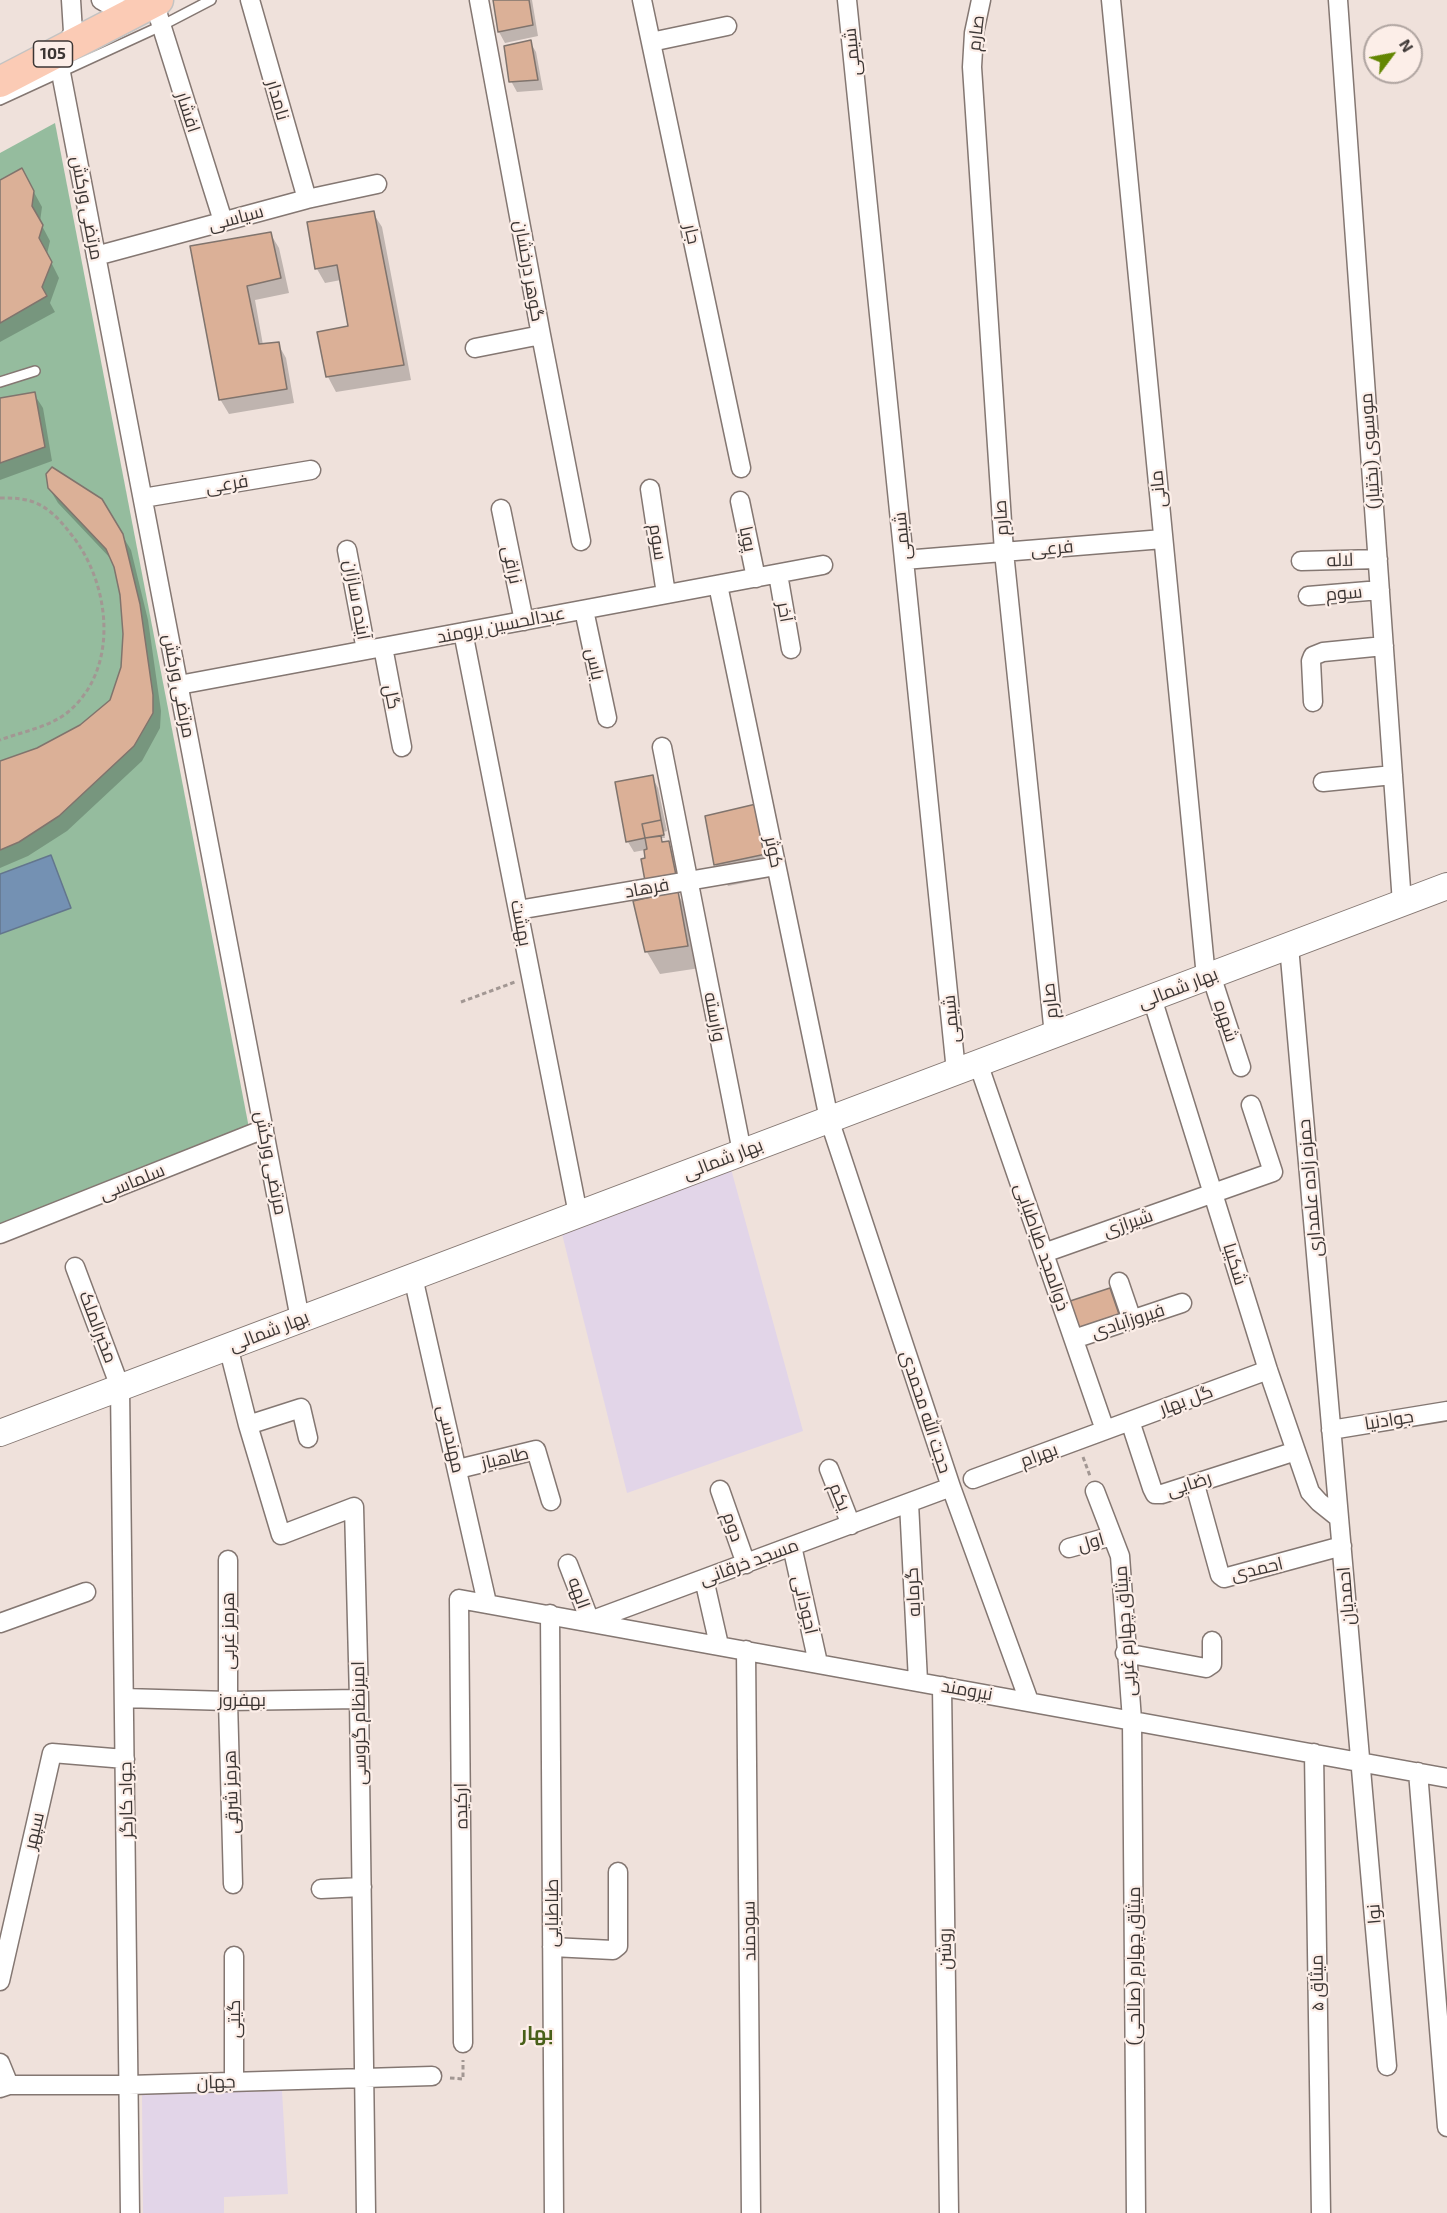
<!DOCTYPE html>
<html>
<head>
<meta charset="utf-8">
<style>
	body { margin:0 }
	#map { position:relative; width:1447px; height:2213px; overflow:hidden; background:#efe1db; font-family:"Exo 2",sans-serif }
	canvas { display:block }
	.north { position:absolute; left:1363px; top:24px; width:60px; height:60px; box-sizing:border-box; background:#fceee8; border:2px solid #afa4a0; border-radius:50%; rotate:58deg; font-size:16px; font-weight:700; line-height:24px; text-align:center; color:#3c3634 }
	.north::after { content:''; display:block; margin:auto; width:21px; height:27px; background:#638602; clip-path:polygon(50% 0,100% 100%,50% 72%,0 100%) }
</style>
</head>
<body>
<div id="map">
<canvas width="1447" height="2213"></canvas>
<div class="north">N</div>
</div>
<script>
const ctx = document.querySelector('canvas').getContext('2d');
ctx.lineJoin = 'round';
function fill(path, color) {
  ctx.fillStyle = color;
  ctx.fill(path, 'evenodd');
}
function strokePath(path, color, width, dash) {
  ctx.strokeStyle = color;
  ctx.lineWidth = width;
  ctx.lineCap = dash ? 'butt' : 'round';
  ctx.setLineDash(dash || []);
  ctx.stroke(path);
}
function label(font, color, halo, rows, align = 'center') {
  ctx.font = font + ' "Exo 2",Cairo,sans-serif';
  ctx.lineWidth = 4.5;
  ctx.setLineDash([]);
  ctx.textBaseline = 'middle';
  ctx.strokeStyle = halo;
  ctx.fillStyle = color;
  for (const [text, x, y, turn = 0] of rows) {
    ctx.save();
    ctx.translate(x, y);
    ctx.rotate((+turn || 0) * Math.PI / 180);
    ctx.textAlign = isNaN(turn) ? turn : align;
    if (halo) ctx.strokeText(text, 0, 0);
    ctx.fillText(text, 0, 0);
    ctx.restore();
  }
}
fill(new Path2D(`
	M 731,1169 L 803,1431 L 627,1493 L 562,1234 Z
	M 282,2091 L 288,2194 L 224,2197 L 224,2213 L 143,2213 L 142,2094 Z`), '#e2d5e8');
fill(new Path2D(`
	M 55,123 L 249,1128 L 0,1226 L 0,153 Z`), '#95bc9e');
const water = new Path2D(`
	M 51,855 L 71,908 L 0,934 L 0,874 Z`);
fill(water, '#7491b3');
strokePath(water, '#63768d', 1.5);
fill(new Path2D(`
	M 494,0 L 532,0 L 538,36 L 505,43 L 499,32 Z
	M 530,42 L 536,52 L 543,90 L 517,92 L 511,81 Z
	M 0,181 L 30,185 L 42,207 L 40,222 L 50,241 L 47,254 L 59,278 L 50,303 L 55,312 L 0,342 Z
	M 373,213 L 382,227 L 411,380 L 336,392 L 328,377 L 319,333 L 350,327 L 341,280 L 325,283 L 317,269 Z
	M 270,233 L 279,248 L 289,293 L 255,300 L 263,345 L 278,344 L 286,358 L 294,403 L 229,414 L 220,399 L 191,247 Z
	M 34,394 L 43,408 L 52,461 L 0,480 L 0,400 Z
	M 49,488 L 122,535 L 131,550 L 148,620 L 161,711 L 160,728 L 142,761 L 67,831 L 28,856 L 0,868 L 0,763 L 38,750 L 81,726 L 111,701 L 122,667 L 125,634 L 122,595 L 115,567 L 112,560 L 58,503 Z
	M 652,777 L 658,788 L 667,831 L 664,832 L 665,838 L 660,838 L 663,844 L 668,843 L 672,850 L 679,881 L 647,859 L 645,850 L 634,852 L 628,842 Z
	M 755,805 L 778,876 L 728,886 L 715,864 Z
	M 677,893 L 690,915 L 700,968 L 660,974 L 647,952 L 635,902 Z
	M 1110,1290 L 1116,1301 L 1126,1331 L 1085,1345 L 1079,1334 Z`), '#0003');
const building = new Path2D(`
	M 493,0 L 529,0 L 533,25 L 498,32 Z
	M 531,40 L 538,80 L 509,82 L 504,46 Z
	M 22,168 L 34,191 L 32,206 L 43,225 L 39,238 L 52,262 L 42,287 L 47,296 L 0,323 L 0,180 Z
	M 374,211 L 404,365 L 326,377 L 317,332 L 348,326 L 337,265 L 315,269 L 307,222 Z
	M 271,232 L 281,278 L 247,286 L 259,344 L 279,342 L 287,389 L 219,400 L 190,246 Z
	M 35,392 L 45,447 L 0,463 L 0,398 Z
	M 52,467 L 102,499 L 123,534 L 140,604 L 153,695 L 153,713 L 134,746 L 59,816 L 19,842 L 0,850 L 0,761 L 37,748 L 80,725 L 110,700 L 121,667 L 123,634 L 120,595 L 114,567 L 106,549 L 48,488 L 46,474 Z
	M 653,775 L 661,820 L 642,824 L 645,838 L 626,842 L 615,782 Z
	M 756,804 L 766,854 L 714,865 L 705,816 Z
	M 661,820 L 664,835 L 645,838 L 642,824 Z
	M 661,836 L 662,842 L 669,841 L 676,875 L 645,881 L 641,859 L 645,858 L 644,850 L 647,849 L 645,838 Z
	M 678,891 L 688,946 L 645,952 L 633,901 Z
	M 1110,1288 L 1121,1320 L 1078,1335 L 1067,1302 Z`);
fill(building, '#dbb097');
strokePath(building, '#80746d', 1.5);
const lane = new Path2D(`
	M 0,100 L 161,26 L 211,0
	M 0,382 L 35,371`);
const street = new Path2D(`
	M 101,0 C 113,8 123,11 136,10
	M 250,0 L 307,199
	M 479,0 L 541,335 L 581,541
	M 642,0 L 741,468
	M 847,0 L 956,1071
	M 981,0 L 974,33 L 972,67 L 1004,552 L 1054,1035
	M 1111,0 L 1206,977
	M 1338,0 L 1402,903
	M 154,2 L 223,221
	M 651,42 L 727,26
	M 66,47 L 73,32 L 71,0
	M 57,52 L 300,1319
	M 96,256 L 307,199 L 377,184
	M 475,348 L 541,335
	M 650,489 L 666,594
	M 143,498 L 311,470
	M 740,501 L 756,578
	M 501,509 L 524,621
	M 347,550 L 366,650
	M 904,560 L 1163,539
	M 1301,561 L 1378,559
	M 778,574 L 791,649
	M 718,585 L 829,1119 L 951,1487 L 1029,1701
	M 1308,596 L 1380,590
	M 584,610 L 607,718
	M 463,632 L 578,1214
	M 383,647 L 402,747
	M 179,685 L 823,565
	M 1313,702 L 1311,661 L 1313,656 L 1323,652 L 1384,646
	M 662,747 L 742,1152
	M 1323,782 L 1393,775
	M 518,910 L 776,866
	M 1289,946 L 1387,2066
	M 1211,975 L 1241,1067
	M 1152,998 L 1268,1370 L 1310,1492 L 1319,1502 L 1339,1518
	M 978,1063 L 1105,1430
	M 0,1234 L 264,1129
	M 1044,1253 L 1273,1172 L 1251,1105
	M 75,1267 L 120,1387 L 130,2213
	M 413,1277 L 487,1603
	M 1119,1282 L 1132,1320
	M 1074,1339 L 1182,1303
	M 228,1346 L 248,1425 L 281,1535 L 354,1507 L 359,1699 L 366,2213
	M 1130,1421 L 1152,1488 L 1155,1494 L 1162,1494 L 1296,1451
	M 248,1425 L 301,1408 L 308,1438
	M 1331,1430 L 1447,1411
	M 458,1469 L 536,1450 L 551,1501
	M 829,1469 L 851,1525
	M 973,1479 L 1268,1370
	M 720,1490 L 746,1564
	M 1095,1491 L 1120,1556 L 1132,1720 L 1136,2213
	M 1197,1492 L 1220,1575 L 1224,1578 L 1342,1546
	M 909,1503 L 918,1681
	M 792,1546 L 818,1663
	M 1069,1548 L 1112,1536
	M 228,1560 L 228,1701 L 233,1884
	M 568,1564 L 590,1621 L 951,1487
	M 704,1579 L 719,1645
	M 550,1614 L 554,2213
	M 0,1623 L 86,1592
	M 746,1650 L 751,2213
	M 1125,1653 L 1206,1668 L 1212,1664 L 1212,1641
	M 942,1686 L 949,2213
	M 124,1698 L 228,1701 L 359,1699
	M 1314,1753 L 1321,2213
	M 1418,1772 L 1447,2127
	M 321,1889 L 362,1887
	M 552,1947 L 613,1950 L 618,1946 L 618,1872
	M 234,1956 L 234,2082
	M 0,1981 L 52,1753 L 125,1759
	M 463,2043 L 459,1599 L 1447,1778
	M 0,2063 L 9,2085
	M 0,2088 L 9,2085 L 129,2085 L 432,2076`);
const secondary = new Path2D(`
	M 0,1433 L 1447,886`);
const primary = new Path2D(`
	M 0,82 L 158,0`);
strokePath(lane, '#847772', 12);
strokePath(street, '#847772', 21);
strokePath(secondary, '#847772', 28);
strokePath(primary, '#c4c3c2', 33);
strokePath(new Path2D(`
	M 0,498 C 13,498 24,498 36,503 C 50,509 61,521 70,533 C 110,581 121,668 68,712 C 50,727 21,732 0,740
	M 461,1002 L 515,982
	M 1083,1457 L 1090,1476
	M 450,2078 L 463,2079 L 463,2060`), '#a29793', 3, [4.5, 3]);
strokePath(lane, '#fff', 9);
strokePath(street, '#fff', 18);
strokePath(secondary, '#fff', 26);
strokePath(primary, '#fbcbb5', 30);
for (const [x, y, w] of [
	[53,54,39]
]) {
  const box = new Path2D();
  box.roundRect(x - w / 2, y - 13, w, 26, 4.5);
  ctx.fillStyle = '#fceee8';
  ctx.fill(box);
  strokePath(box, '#3c3634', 1.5);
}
label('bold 16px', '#3c3634', null, [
	["105",53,54]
]);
label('18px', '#3c3634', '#fceee8', [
	["صارم",976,33,-83],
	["شیمی",852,52,-96],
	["نامدار",278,100,74],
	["افشار",188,112,72],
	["مرتضی ورکش",87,208,79],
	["سیاسی",236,218,-15],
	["جار",692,234,78],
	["گوهر درخشان",529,271,80],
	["موسوی (بختیار)",1370,451,-94],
	["فرعی",227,484,-9],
	["مانی",1158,489,-96],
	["صارم",1001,518,-94],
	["شیمی",902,536,-96],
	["پویا",748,539,78],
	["سوم",658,542,81],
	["فرعی",1052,548,-5],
	["لاله",1340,560,-2],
	["نراقی",512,565,78],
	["سوم",1344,593,-5],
	["آینده سازان",357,600,80],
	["آخر",785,612,80],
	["عبدالحسین برومند",501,625,-11],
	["یاس",595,664,78],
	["مرتضی ورکش",179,686,79],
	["گل",392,697,79],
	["کوثر",774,852,78],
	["فرهاد",647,888,-10],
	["بهشت",521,923,79],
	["بهار شمالی",1178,988,-21],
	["صارم",1050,1001,-96],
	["وارسته",715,1017,79],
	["شیمی",951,1019,-96],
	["شهره",1226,1021,72],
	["بهار شمالی",723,1159,-21],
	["مرتضی ورکش",271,1163,79],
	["سلماسی",132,1182,-22],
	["حمزه زاده علمداری",1310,1188,-95],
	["شیرازی",1128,1223,-19],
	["ذوالمجد طباطبایی",1042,1247,71],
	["شکیبا",1235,1264,73],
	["فیروزآبادی",1128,1321,-18],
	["مخبرالملک",98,1327,69],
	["بهار شمالی",269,1331,-21],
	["گل بهار",1186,1400,-20],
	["حجت الله محمدی",926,1412,72],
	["جوادنیا",1389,1420,-9],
	["مهندسی",451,1439,77],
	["بهرام",1039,1455,-20],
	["طاهباز",505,1458,-13],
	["رضایی",1189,1484,-18],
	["یکم",840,1497,68],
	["دوم",733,1527,71],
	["اول",1091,1542,-16],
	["مسجد خرقانی",749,1562,-20],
	["احمدی",1257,1569,-13],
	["گرمابه",913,1592,-93],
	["الهه",579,1593,70],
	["احمدیان",1346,1596,-95],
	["آجودانی",805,1605,77],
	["هرمز غربی",228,1631,-90],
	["میثاق چهارم غربی",1125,1631,-94],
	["نیرومند",967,1690,10],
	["بهفروز",242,1700],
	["امیرنظام گروسی",359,1723,-91],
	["هرمز شرقی",231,1792,-92],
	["جواد کارگر",126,1800,-91],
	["ارکیده",461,1806,-91],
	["سپهر",34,1831,-77],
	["طباطبایی",552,1913,-90],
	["نوا",1374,1914,-95],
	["سودمند",749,1931,-91],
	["روشن",945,1949,-91],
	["میثاق چهارم (صالحی)",1134,1966,-90],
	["میثاق ۵",1317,1983,-91],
	["گیتی",234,2019,-90],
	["جهان",216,2082,-2]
]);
label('bold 20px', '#496019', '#fceee8', [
	["بهار",537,2033]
]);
</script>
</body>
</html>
